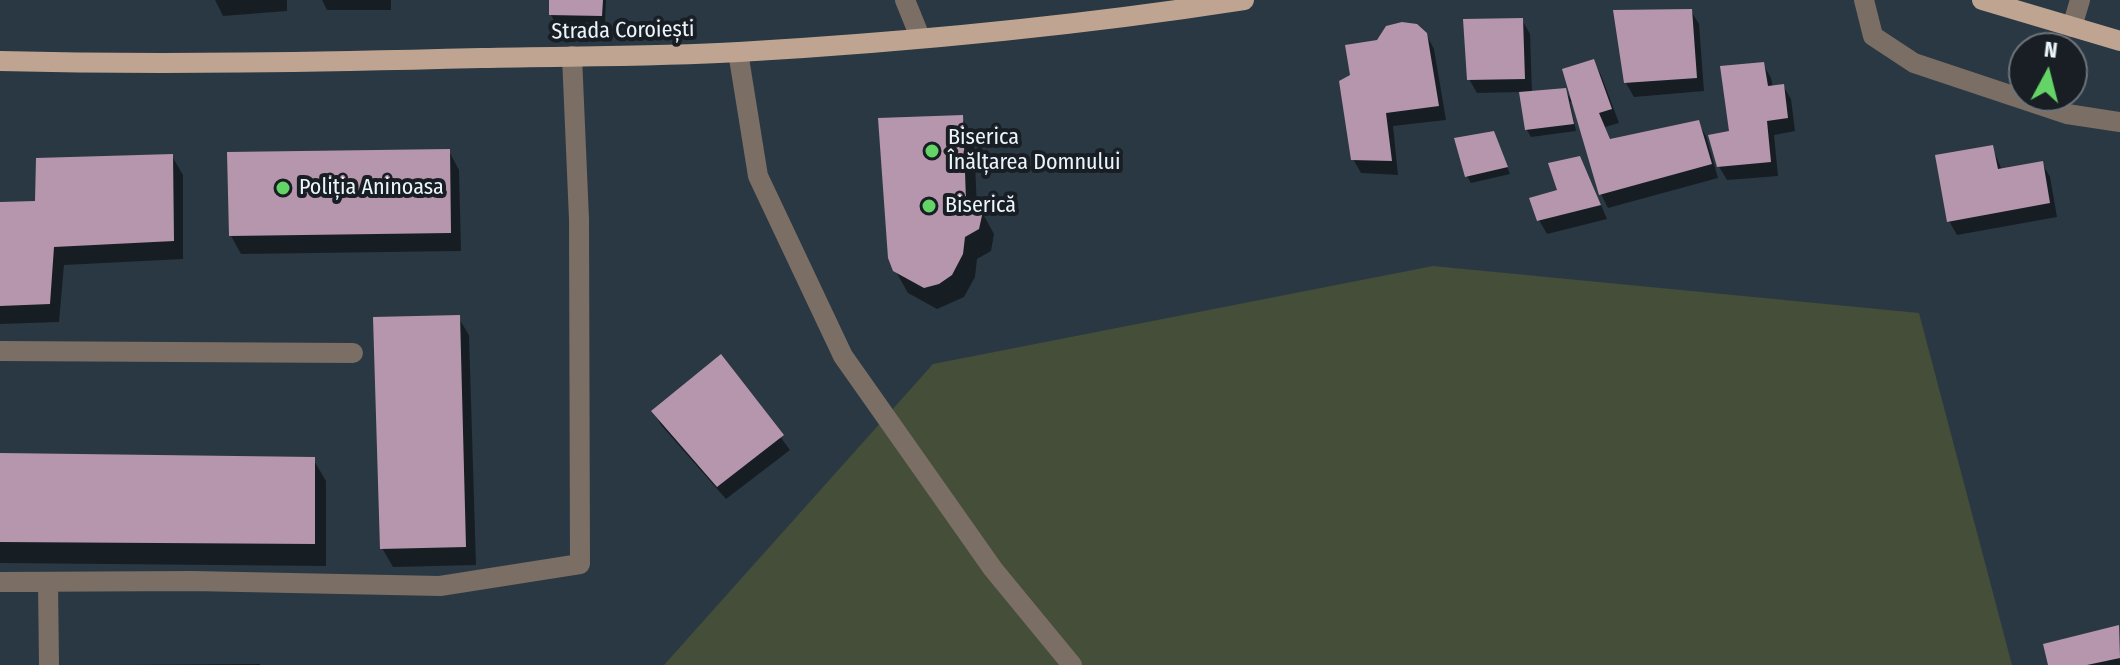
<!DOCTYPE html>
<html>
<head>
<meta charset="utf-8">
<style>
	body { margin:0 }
	#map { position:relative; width:2120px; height:665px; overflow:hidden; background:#2a3843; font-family:"Fira Sans Condensed",sans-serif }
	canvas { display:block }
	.north { position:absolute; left:2008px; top:32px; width:80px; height:80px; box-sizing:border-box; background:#181e24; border:2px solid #6d747a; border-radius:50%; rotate:7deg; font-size:22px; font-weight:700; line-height:32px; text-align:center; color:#ecf5fc }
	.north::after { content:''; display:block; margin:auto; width:28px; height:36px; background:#64d467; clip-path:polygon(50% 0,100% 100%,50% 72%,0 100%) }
</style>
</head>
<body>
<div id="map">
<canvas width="2120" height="665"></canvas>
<div class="north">N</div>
</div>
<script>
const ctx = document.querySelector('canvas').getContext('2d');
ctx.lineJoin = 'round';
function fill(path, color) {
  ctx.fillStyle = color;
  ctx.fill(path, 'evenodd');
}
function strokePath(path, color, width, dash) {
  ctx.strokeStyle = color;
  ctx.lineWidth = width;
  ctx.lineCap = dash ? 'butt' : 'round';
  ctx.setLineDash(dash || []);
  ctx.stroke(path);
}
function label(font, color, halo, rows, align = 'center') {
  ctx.font = font + ' "Fira Sans Condensed",sans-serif';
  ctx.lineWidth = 8;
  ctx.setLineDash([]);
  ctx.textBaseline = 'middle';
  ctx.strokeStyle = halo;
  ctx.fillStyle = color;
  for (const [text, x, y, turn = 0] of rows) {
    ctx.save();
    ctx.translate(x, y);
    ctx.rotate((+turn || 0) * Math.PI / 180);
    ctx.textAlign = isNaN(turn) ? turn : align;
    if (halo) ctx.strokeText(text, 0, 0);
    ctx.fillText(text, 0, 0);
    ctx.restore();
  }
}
fill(new Path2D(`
	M 1433,266 L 1919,313 L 2012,665 L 664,665 L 933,364 Z`), '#444e38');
fill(new Path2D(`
	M 215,0 L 287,0 L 287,11 L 223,16 Z
	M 322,0 L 391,0 L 391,10 L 327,10 Z
	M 551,0 L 606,0 L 605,23 L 555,22 L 551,15 Z
	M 1691,11 L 1699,24 L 1704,91 L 1634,97 L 1626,83 Z
	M 1522,20 L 1530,34 L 1532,93 L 1565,90 L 1571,100 L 1593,61 L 1601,75 L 1619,123 L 1605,127 L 1611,141 L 1698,122 L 1706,136 L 1718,178 L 1608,208 L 1601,194 L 1573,101 L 1570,102 L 1576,131 L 1531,137 L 1527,130 L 1521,92 L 1477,93 L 1469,79 Z
	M 1426,34 L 1434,49 L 1446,120 L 1393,126 L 1398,175 L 1361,173 L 1353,159 Z
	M 1763,64 L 1771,78 L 1773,87 L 1783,86 L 1791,99 L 1795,131 L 1774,135 L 1778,176 L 1727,180 L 1718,165 Z
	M 962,118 L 974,139 L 977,209 L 982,212 L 994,234 L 991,251 L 977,259 L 975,277 L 964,297 L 937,309 L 908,293 L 895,270 Z
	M 1497,140 L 1510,174 L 1471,183 L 1467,176 Z
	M 1992,147 L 2002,170 L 2042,163 L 2050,177 L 2057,217 L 1957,235 L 1949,221 Z
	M 449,151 L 459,170 L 461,251 L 241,254 L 231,236 Z
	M 172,156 L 183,175 L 183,259 L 64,265 L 59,322 L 0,324 L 0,204 L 37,203 Z
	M 1587,172 L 1607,219 L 1547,234 L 1539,220 L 1560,191 Z
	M 458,317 L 469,335 L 476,565 L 393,567 L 382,548 Z
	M 721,357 L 790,450 L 726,499 L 661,425 L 653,411 Z
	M 0,455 L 313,459 L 326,481 L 326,566 L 0,563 Z
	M 2118,627 L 2120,665 L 2050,665 Z
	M 260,664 L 260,665 L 114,665 Z`), '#0007');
fill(new Path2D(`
	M 549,0 L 603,0 L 602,16 L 549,15 Z
	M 1692,9 L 1697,78 L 1624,83 L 1613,10 Z
	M 1523,18 L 1525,79 L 1467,80 L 1463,19 Z
	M 1402,22 L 1417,24 L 1427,33 L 1439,106 L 1386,113 L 1392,161 L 1351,160 L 1339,81 L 1350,75 L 1345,45 L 1377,40 L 1386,26 Z
	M 1594,59 L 1612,109 L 1599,113 L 1610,139 L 1699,120 L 1712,164 L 1599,195 L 1562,69 Z
	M 1764,62 L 1768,86 L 1784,84 L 1788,118 L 1767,121 L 1771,162 L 1717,167 L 1708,135 L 1729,131 L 1720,66 Z
	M 1566,88 L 1574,124 L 1525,130 L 1519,92 Z
	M 963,115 L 966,201 L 983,211 L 979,229 L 965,237 L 963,254 L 952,275 L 939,284 L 924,288 L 893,271 L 888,258 L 878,118 Z
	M 1494,131 L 1508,167 L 1465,177 L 1454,138 Z
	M 1993,145 L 1998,169 L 2043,161 L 2050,203 L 1947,222 L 1935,155 Z
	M 450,149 L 451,233 L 229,236 L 227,152 Z
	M 173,154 L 174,241 L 54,247 L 50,304 L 0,306 L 0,202 L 35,201 L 36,158 Z
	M 1580,156 L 1601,205 L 1537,221 L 1529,198 L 1557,190 L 1548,163 Z
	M 460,315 L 466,547 L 380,549 L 373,317 Z
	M 721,354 L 784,435 L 717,487 L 651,411 Z
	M 0,453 L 315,457 L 315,544 L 0,542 Z
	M 2119,625 L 2120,658 L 2087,665 L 2048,665 L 2043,644 Z`), '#b596ad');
strokePath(new Path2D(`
	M 905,0 L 920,37
	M 1864,0 L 1873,36 L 1914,63 L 2067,114 L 2120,122
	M 2072,27 L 2080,0
	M 738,52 L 758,176 L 843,356 L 993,569 L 1072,665
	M 0,351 L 353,353
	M 0,582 L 192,581 L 440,586 L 580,564 L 579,219 L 572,56
	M 48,582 L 49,665`), '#7b6e64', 20);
strokePath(new Path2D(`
	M 1982,0 L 2120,41
	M 0,61 C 161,65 322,62 482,58 C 568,56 654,57 739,52 C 908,42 1077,26 1244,0`), '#bfa591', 20);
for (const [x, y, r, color] of [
	[932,151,8,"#64d467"],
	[283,188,8,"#64d467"],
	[929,206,8,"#64d467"]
]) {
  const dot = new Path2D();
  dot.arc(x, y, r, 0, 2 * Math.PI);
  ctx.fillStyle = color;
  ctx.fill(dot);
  strokePath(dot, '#181e24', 3);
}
label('22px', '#ecf5fc', '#181e24', [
	["Strada Coroiești",623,31,-1]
]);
label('22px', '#ecf5fc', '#181e24', [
	["Biserica",948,138],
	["Înălțarea Domnului",948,163],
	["Poliția Aninoasa",299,188],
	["Biserică",945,206]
], 'left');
</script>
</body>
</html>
